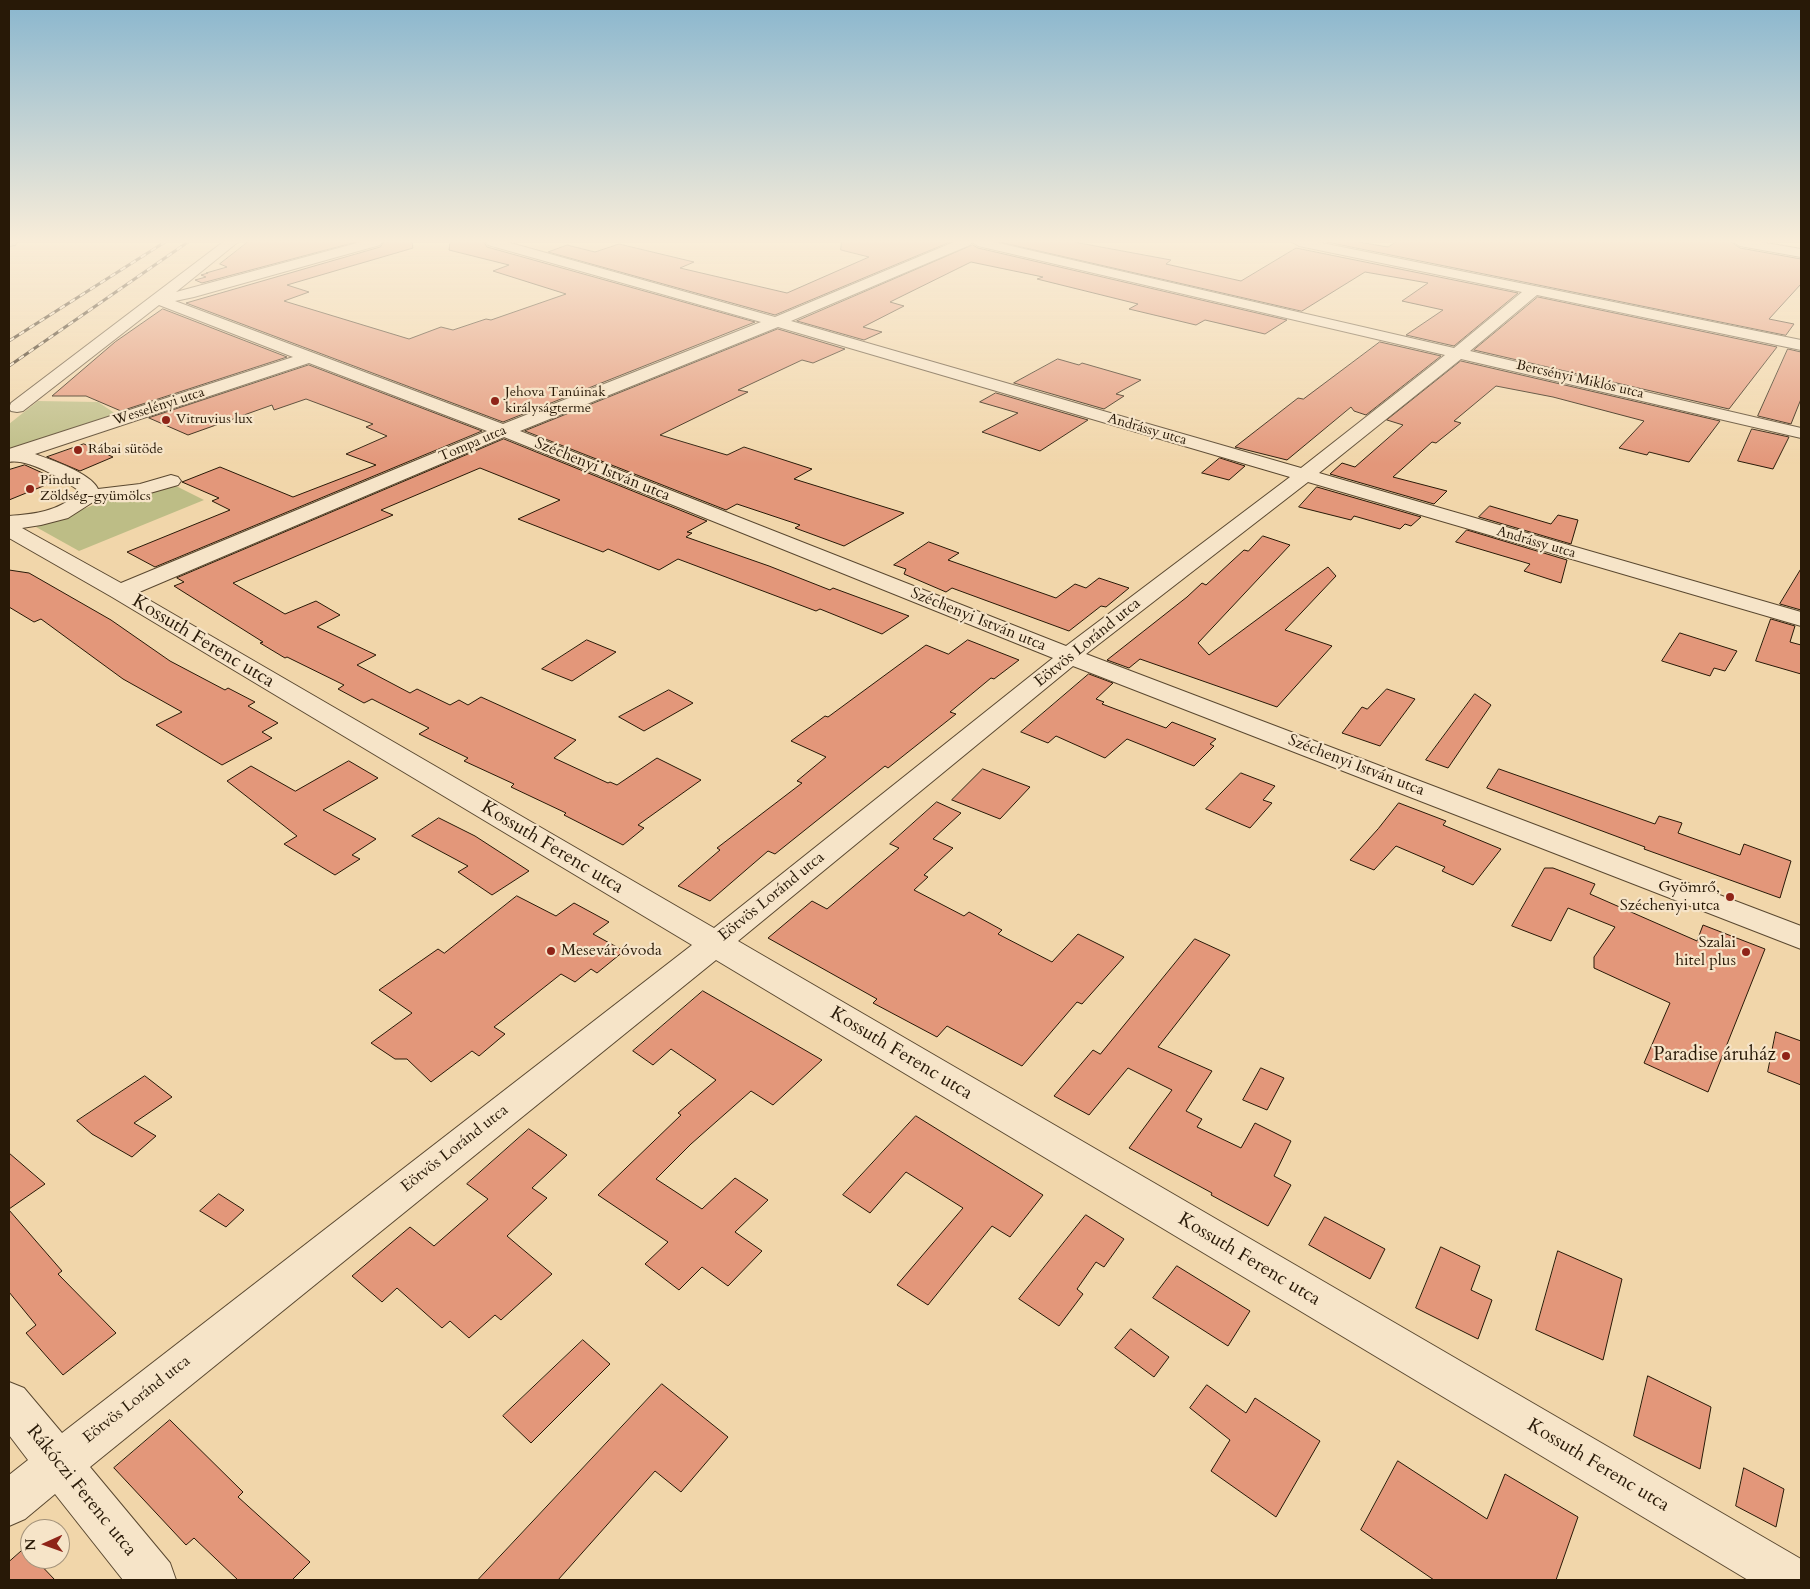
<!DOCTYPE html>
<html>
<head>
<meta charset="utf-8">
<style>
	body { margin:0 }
	#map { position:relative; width:1810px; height:1589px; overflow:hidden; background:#f1d6aa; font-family:Cardo,serif }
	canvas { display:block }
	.frame { position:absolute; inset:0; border:10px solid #281907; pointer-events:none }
	.north { position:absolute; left:20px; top:1519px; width:50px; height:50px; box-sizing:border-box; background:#f6e4c8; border:1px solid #a4937b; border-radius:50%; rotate:268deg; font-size:14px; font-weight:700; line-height:20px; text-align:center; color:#281907 }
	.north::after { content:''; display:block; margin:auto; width:18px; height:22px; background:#8f2418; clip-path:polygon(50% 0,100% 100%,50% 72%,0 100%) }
</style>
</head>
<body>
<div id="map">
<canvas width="1810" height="1589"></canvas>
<div class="frame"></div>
<div class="north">N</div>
</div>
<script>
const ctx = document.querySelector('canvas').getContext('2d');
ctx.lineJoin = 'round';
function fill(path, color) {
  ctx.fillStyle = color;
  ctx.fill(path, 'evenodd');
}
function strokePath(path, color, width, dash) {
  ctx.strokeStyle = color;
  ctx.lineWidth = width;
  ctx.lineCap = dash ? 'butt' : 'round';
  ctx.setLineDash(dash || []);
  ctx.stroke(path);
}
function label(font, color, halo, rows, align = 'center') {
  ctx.font = font + ' Cardo,serif';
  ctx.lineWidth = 4.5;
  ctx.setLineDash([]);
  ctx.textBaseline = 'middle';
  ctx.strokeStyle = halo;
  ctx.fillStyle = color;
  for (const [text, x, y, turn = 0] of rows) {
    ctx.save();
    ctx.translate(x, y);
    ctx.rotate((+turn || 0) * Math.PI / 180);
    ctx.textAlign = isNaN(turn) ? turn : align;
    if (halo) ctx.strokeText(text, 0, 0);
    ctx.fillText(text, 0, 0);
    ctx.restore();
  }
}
fill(new Path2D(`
	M 38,401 L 98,402 L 116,414 L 9,449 L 9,424 Z
	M 162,479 L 204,500 L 79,551 L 36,527 Z`), '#bdbd86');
const building = new Path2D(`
	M 248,242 L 356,242 L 202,283 L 195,280 L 206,277 L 201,275 L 208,273 L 206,273 L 227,267 L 220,264 Z
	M 384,242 L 412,242 L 413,248 L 287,285 L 309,292 L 284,301 L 409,339 L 441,327 L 453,330 L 486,319 L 491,320 L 566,294 L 493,271 L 509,265 L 449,250 L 450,242 L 484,242 L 487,247 L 755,322 L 503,422 L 186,303 L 380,247 Z
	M 842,242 L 950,242 L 775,315 L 548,252 L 567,245 L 595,252 L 619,244 L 694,262 L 680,268 L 787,293 L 869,257 L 841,250 Z
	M 1000,242 L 1074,242 L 1171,260 L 1166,264 L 1241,281 L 1296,248 L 1518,293 L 1454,346 L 1406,335 L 1443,310 L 1402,301 L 1428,283 L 1365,272 L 1302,311 Z
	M 1327,242 L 1358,242 L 1388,247 L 1396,242 L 1731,242 L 1740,248 L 1801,259 L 1801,284 L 1769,319 L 1794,324 L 1786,335 Z
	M 973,245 L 978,248 L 1287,320 L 1265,334 L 1205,320 L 1196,325 L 1129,309 L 1138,304 L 1037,279 L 1043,277 L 971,262 L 890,302 L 904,306 L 863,327 L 882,332 L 864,340 L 797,321 Z
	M 1538,297 L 1777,347 L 1729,409 L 1474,350 Z
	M 163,309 L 287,357 L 121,411 L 86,396 L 52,396 L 115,342 Z
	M 778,329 L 845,349 L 813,363 L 802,360 L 738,390 L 748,392 L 660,435 L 727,455 L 744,447 L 812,469 L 794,479 L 904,513 L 844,546 L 795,528 L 800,525 L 737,504 L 726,510 L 525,431 Z
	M 1380,342 L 1441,356 L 1366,415 L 1354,411 L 1351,407 L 1287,460 L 1235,447 L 1298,398 L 1303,399 Z
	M 1788,349 L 1801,352 L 1801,399 L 1791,424 L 1758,416 Z
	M 1058,359 L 1079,365 L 1082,363 L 1141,380 L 1116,394 L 1124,396 L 1104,409 L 1014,383 Z
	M 1461,361 L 1720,421 L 1689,462 L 1649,452 L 1647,455 L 1619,448 L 1644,421 L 1553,397 L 1496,386 L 1454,421 L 1461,423 L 1436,443 L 1432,442 L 1393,477 L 1447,491 L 1434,504 L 1330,474 L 1342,463 L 1355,467 L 1403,425 L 1387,420 Z
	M 309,365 L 482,431 L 155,567 L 127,552 L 230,510 L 212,501 L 219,498 L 182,482 L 220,467 L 293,497 L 376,465 L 346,454 L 387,436 L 366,427 L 373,424 L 306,399 L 274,410 L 272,405 L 188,435 L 149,418 Z
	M 996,393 L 1088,420 L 1040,451 L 982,432 L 1018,413 L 980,402 Z
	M 1752,429 L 1789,437 L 1773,469 L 1738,461 Z
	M 504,439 L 707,521 L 687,532 L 692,533 L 686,537 L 769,566 L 830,590 L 833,588 L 909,616 L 882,634 L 820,609 L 816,611 L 678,559 L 659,570 L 608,549 L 603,552 L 518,519 L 560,500 L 480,468 L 381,510 L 393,515 L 233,583 L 285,614 L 316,601 L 340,615 L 317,627 L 376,655 L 357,665 L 410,693 L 417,689 L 450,705 L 459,700 L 468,705 L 481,697 L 576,740 L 554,758 L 608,783 L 610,782 L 617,785 L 657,758 L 701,780 L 638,825 L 644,828 L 623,845 L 564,815 L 566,813 L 511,787 L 514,784 L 464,761 L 468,758 L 419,734 L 429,728 L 372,699 L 364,703 L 338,689 L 344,685 L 287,657 L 285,658 L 260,643 L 263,642 L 174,586 L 184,582 L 177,578 Z
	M 84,444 L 113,457 L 80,471 L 47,457 Z
	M 1220,458 L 1245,466 L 1229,480 L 1202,473 Z
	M 25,465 L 58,480 L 9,500 L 9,470 Z
	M 1317,487 L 1421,517 L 1411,526 L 1405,524 L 1400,529 L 1354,516 L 1351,520 L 1299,507 Z
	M 1490,506 L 1551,524 L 1558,515 L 1578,520 L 1571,544 L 1479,517 Z
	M 1467,530 L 1567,560 L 1561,583 L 1524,571 L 1530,564 L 1456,542 Z
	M 1263,536 L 1290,545 L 1198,643 L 1209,655 L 1328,567 L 1336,576 L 1285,630 L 1332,646 L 1277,707 L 1140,659 L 1129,668 L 1107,660 L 1187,597 L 1202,583 L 1206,585 L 1244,550 L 1248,551 Z
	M 929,542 L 959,553 L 948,560 L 1056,598 L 1075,584 L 1086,588 L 1099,578 L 1129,588 L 1106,607 L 1101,606 L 1069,631 L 952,588 L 946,592 L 904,574 L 906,569 L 894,565 Z
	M 1801,569 L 1801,610 L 1780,604 Z
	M 9,570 L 29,573 L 111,620 L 170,661 L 225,690 L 228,688 L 255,702 L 248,706 L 278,723 L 262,732 L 272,738 L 222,765 L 156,725 L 182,712 L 123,679 L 41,619 L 34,622 L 9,607 Z
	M 1771,619 L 1795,626 L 1790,642 L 1801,645 L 1801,674 L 1756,661 Z
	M 1680,633 L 1737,651 L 1725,671 L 1714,668 L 1710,676 L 1662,661 Z
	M 587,640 L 616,652 L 572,681 L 542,669 Z
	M 968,640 L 1019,660 L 994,679 L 991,678 L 950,712 L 956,714 L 888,768 L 885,766 L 775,854 L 768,851 L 710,901 L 678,886 L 720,850 L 717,848 L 802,783 L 797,781 L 826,757 L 791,741 L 825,716 L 828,717 L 926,645 L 948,654 Z
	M 1089,674 L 1113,683 L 1096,699 L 1104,702 L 1102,704 L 1166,728 L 1172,722 L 1216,739 L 1210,744 L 1214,746 L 1194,766 L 1127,739 L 1105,758 L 1056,736 L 1048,743 L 1021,732 Z
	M 1387,689 L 1415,699 L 1380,746 L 1342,733 L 1362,707 L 1367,709 Z
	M 669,690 L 693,703 L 644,731 L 619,717 Z
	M 1475,694 L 1491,705 L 1448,768 L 1426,760 Z
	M 349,761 L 378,778 L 323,810 L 376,839 L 352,855 L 360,859 L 335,875 L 284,844 L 297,836 L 227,781 L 251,766 L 295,791 Z
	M 983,769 L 1030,787 L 1000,819 L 952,800 Z
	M 1499,769 L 1655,824 L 1659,816 L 1682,823 L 1678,833 L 1740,855 L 1744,844 L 1791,861 L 1780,898 L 1644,849 L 1645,847 L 1487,788 Z
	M 1241,773 L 1275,786 L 1263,800 L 1272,803 L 1250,828 L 1206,809 Z
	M 937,802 L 961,813 L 933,839 L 953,848 L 924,875 L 928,877 L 914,890 L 964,916 L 969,912 L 1002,930 L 998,934 L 1052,962 L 1078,934 L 1124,957 L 1082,1004 L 1077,1002 L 1022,1066 L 947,1026 L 937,1037 L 873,1003 L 877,999 L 768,938 L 812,901 L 827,909 L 899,848 L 890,844 Z
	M 1399,803 L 1446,821 L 1443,825 L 1501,849 L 1473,885 L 1442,871 L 1445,867 L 1396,846 L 1374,870 L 1350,860 L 1378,829 Z
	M 439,818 L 475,836 L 529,871 L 492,895 L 458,872 L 468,866 L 412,836 Z
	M 1545,868 L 1553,868 L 1595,884 L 1590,894 L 1697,941 L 1703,925 L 1765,949 L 1708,1092 L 1644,1063 L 1670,1003 L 1594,968 L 1594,957 L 1615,927 L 1568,908 L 1551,941 L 1512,926 Z
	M 517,896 L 556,916 L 574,903 L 609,922 L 593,934 L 624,951 L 597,973 L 591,969 L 575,982 L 561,974 L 494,1027 L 505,1034 L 479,1056 L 472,1051 L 431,1082 L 407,1059 L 395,1059 L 371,1043 L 412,1013 L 379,990 L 438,949 L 444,953 Z
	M 1195,939 L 1230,955 L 1158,1047 L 1212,1071 L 1186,1111 L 1202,1119 L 1197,1127 L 1241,1148 L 1255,1123 L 1291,1141 L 1274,1176 L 1291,1185 L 1268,1226 L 1211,1195 L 1212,1193 L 1129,1148 L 1172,1090 L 1128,1068 L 1089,1115 L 1054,1096 L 1093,1050 L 1100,1054 Z
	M 703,991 L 822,1060 L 773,1105 L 751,1091 L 691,1144 L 656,1179 L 702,1209 L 735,1178 L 768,1200 L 735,1232 L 762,1251 L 728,1286 L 702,1267 L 679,1290 L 645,1264 L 668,1242 L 598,1195 L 681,1115 L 678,1113 L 716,1080 L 671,1049 L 653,1065 L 633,1051 Z
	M 1776,1032 L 1801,1041 L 1801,1085 L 1768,1072 Z
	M 1261,1068 L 1284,1078 L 1267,1110 L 1243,1100 Z
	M 145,1076 L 172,1097 L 134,1123 L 156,1136 L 132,1157 L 92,1134 L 77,1121 Z
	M 916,1116 L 1043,1195 L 1010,1237 L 992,1226 L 928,1305 L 897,1285 L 963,1208 L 906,1172 L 870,1213 L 843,1195 Z
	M 529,1129 L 567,1155 L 532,1188 L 547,1198 L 507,1236 L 552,1274 L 501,1320 L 495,1315 L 469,1338 L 450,1321 L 442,1328 L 397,1288 L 382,1302 L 352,1276 L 410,1227 L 434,1246 L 488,1199 L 467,1184 Z
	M 9,1153 L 45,1184 L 9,1209 Z
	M 219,1194 L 244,1210 L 226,1227 L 200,1211 Z
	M 9,1210 L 62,1271 L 58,1274 L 116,1333 L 63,1375 L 26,1333 L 36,1325 L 9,1292 Z
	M 1086,1215 L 1124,1239 L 1104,1267 L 1096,1262 L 1077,1289 L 1083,1294 L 1059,1326 L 1019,1299 Z
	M 1325,1217 L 1385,1249 L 1370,1279 L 1309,1245 Z
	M 1441,1247 L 1480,1266 L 1471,1290 L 1492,1300 L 1478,1339 L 1416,1308 Z
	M 1558,1251 L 1622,1279 L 1603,1360 L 1536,1330 Z
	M 1177,1266 L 1250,1311 L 1228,1346 L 1153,1298 Z
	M 1131,1329 L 1169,1357 L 1154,1377 L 1115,1348 Z
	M 583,1340 L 610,1364 L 531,1443 L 503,1416 Z
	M 1648,1376 L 1711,1407 L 1700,1469 L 1634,1436 Z
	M 662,1384 L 728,1437 L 681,1492 L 655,1471 L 558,1580 L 478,1580 Z
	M 1207,1385 L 1246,1413 L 1255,1398 L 1320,1441 L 1276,1517 L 1211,1471 L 1230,1440 L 1190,1408 Z
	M 170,1420 L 243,1492 L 238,1497 L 310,1562 L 292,1580 L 238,1580 L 194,1538 L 186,1545 L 114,1468 Z
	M 1398,1461 L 1487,1519 L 1505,1474 L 1578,1517 L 1556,1580 L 1434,1580 L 1361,1530 Z
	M 1744,1468 L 1784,1489 L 1776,1527 L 1736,1506 Z
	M 25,1548 L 30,1553 L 30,1559 L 35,1559 L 55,1580 L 9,1580 L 9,1562 Z`);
fill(building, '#e3977a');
strokePath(building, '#281907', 1);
const minor = new Path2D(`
	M 9,242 L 17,242 L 15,245 L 9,246 Z
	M 223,242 L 238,242 L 176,292 L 361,242 L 382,242 L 380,245 L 194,297 L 175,301 L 503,424 L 761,322 L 488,245 L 486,242 L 507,242 L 775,317 L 954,242 L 994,242 L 1454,348 L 1522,292 L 1299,246 L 1292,242 L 1317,242 L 1801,340 L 1801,350 L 1537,295 L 1470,351 L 1801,428 L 1801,438 L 1461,359 L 1319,473 L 1801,612 L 1801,626 L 1308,482 L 1086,654 L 1801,926 L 1801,949 L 1073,666 L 738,941 L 1801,1559 L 1801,1580 L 1748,1580 L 716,960 L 90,1467 L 170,1563 L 176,1580 L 123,1580 L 55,1494 L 25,1519 L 9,1526 L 9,1475 L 28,1460 L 9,1435 L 9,1382 L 24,1388 L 62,1433 L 692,945 L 112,597 L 9,538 L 9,516 C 34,514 57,512 77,494 L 78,490 C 63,479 27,458 9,462 L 9,449 L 293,357 L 159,305 L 23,411 L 17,412 L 11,411 L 9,408 L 11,403 ZM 972,242 L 978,246 L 1445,355 L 1301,468 L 791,321 L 970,245 ZM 778,327 L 1290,477 L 1066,646 L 520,431 ZM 309,363 L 487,431 L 121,583 L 22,528 L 41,525 L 68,518 L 93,502 L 150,493 L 178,485 L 181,481 L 178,477 L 171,475 L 140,484 L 98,489 C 91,473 51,460 35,454 ZM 504,437 L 1053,658 L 714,928 L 137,593 Z
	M 1733,242 L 1760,242 L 1801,249 L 1801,257 L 1740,246 Z`);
strokePath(minor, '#5a4830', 2);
fill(minor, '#f6e4c8');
const rail = new Path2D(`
	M 9,341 L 165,242
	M 9,366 L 188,242`);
strokePath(rail, '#281907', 3);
strokePath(rail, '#f6e4c8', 2, [6]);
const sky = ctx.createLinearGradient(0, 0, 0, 464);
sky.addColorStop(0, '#89b6ce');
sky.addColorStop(0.52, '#f9edd9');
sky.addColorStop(1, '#f9edd900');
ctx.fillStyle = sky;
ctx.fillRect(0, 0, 1810, 464);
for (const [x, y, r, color] of [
	[495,401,5,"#8f2418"],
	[166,420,5,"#8f2418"],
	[78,450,5,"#8f2418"],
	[30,489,5,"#8f2418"],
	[1730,897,5,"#8f2418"],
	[551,951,5,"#8f2418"],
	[1746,952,5,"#8f2418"],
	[1786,1056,5,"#8f2418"]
]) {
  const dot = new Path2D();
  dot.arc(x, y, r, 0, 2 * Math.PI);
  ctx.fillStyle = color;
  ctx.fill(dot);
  strokePath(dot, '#f6e4c8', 2);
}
label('14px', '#281907', '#f6e4c8', [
	["Bercsényi Miklós utca",1580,380,13],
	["Wesselényi utca",159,407,-18],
	["Andrássy utca",1147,430,16],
	["Tompa utca",473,444,-23],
	["Andrássy utca",1536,543,16]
]);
label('14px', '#281907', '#f6e4c8', [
	["Jehova Tanúinak",505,393],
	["királyságterme",505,409],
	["Vitruvius lux",176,420],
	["Rábai sütöde",88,450],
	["Pindur",40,481],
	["Zöldség-gyümölcs",40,497]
], 'left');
label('16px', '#281907', '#f6e4c8', [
	["Széchenyi István utca",602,470,22],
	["Széchenyi István utca",978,620,22],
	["Eötvös Loránd utca",1088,643,-39],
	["Széchenyi István utca",1356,766,21],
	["Eötvös Loránd utca",772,897,-39],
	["Eötvös Loránd utca",455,1149,-38],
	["Eötvös Loránd utca",137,1400,-38]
]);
label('16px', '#281907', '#f6e4c8', [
	["Gyömrő,",1720,888],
	["Széchenyi utca",1720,906],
	["Szalai",1736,943],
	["hitel plus",1736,961],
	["Mesevár óvoda",561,951,"left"]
], 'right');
label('19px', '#281907', '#f6e4c8', [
	["Kossuth Ferenc utca",203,642,31],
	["Kossuth Ferenc utca",552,848,31],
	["Kossuth Ferenc utca",901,1054,31],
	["Kossuth Ferenc utca",1249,1260,31],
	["Kossuth Ferenc utca",1598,1466,31],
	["Rákóczi Ferenc utca",81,1491,51]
]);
label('19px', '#281907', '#f6e4c8', [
	["Paradise áruház",1776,1056]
], 'right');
</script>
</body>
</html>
